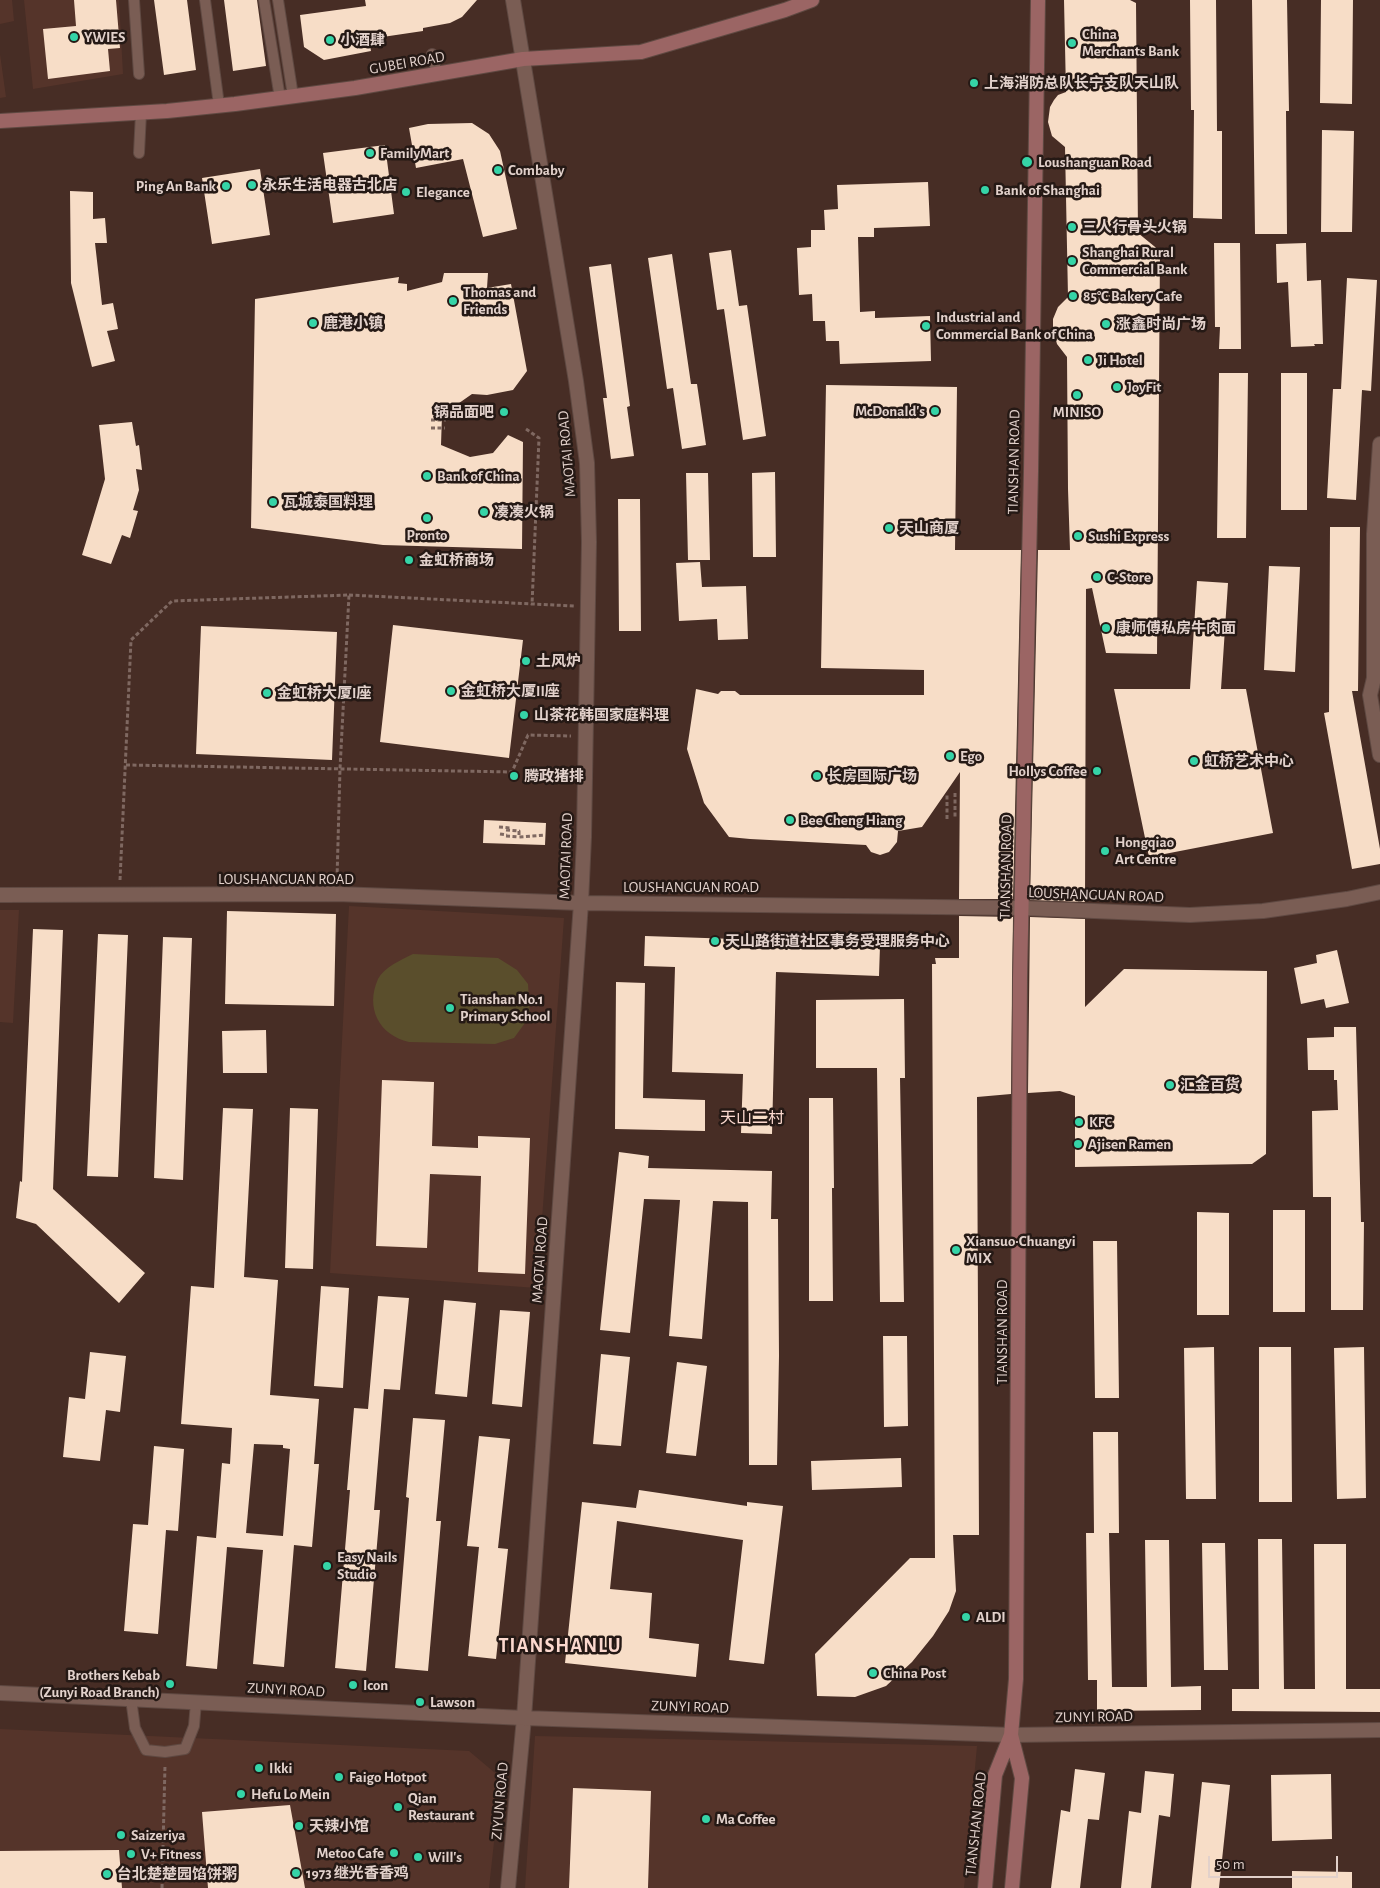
<!DOCTYPE html>
<html>
<head>
<meta charset="utf-8">
<style>
	body { margin:0 }
	#map { position:relative; width:1380px; height:1888px; overflow:hidden; background:#472d25; font-family:"Alegreya Sans",sans-serif }
	canvas { display:block }
	.scale { position:absolute; left:1208px; top:1856px; width:130px; height:22px; box-sizing:border-box; border:2px solid #e2d1cb; border-top:0; padding-left:6px; font-size:15px; line-height:18px; white-space:nowrap; color:#e2d1cb; -webkit-text-stroke:4px #251915; paint-order:stroke }
</style>
</head>
<body>
<div id="map">
<canvas width="1380" height="1888"></canvas>
<div class="scale">50 m</div>
</div>
<script>
const ctx = document.querySelector('canvas').getContext('2d');
ctx.lineJoin = 'round';
function fill(path, color) {
  ctx.fillStyle = color;
  ctx.fill(path, 'evenodd');
}
function strokePath(path, color, width, dash) {
  ctx.strokeStyle = color;
  ctx.lineWidth = width;
  ctx.lineCap = dash ? 'butt' : 'round';
  ctx.setLineDash(dash || []);
  ctx.stroke(path);
}
function label(font, color, halo, rows, align = 'center') {
  ctx.font = font + ' "Alegreya Sans","Noto Sans SC",sans-serif';
  ctx.lineWidth = 5;
  ctx.setLineDash([]);
  ctx.textBaseline = 'middle';
  ctx.strokeStyle = halo;
  ctx.fillStyle = color;
  for (const [text, x, y, turn = 0] of rows) {
    ctx.save();
    ctx.translate(x, y);
    ctx.rotate((+turn || 0) * Math.PI / 180);
    ctx.textAlign = isNaN(turn) ? turn : align;
    if (halo) ctx.strokeText(text, 0, 0);
    ctx.fillText(text, 0, 0);
    ctx.restore();
  }
}
fill(new Path2D(`
	M 0,0 L 12,0 L 14,21 L 0,24 Z
	M 24,0 L 119,0 L 123,74 L 33,89 Z
	M 0,54 L 6,97 L 0,98 Z
	M 349,906 L 564,918 L 537,1288 L 330,1273 Z
	M 0,910 L 19,910 L 13,1023 L 0,1022 Z
	M 0,1729 L 469,1751 L 501,1778 L 489,1888 L 0,1888 Z
	M 535,1736 L 977,1746 L 964,1888 L 525,1888 Z`), '#55342a');
fill(new Path2D(`
	M 413,954 L 498,958 L 517,970 L 528,984 L 530,1016 L 514,1038 L 495,1044 L 409,1042 C 379,1035 365,1008 378,979 C 384,967 401,960 413,954 Z`), '#5a4e2c');
fill(new Path2D(`
	M 74,0 L 116,0 L 120,48 L 108,49 L 110,71 L 48,79 L 43,29 L 76,26 Z
	M 154,0 L 187,0 L 196,70 L 164,75 Z
	M 224,0 L 257,0 L 266,66 L 233,71 Z
	M 365,0 L 477,0 L 462,17 L 450,23 L 423,28 L 423,31 L 369,39 L 371,51 L 324,60 L 304,47 L 300,15 L 366,6 Z
	M 1064,0 L 1130,0 L 1136,3 L 1138,233 L 1160,251 L 1157,654 L 1106,653 L 1092,588 L 1086,589 L 1085,902 L 1030,900 L 1038,550 L 1070,550 L 1068,489 L 1067,357 L 1057,344 L 1053,329 L 1053,319 L 1058,307 L 1068,297 L 1065,147 L 1052,136 L 1048,122 L 1050,107 L 1054,100 L 1058,95 L 1066,92 Z
	M 1190,0 L 1216,0 L 1217,131 L 1222,131 L 1222,219 L 1193,218 L 1194,110 L 1191,110 Z
	M 1252,0 L 1287,0 L 1289,111 L 1286,111 L 1287,234 L 1255,234 Z
	M 1321,0 L 1353,0 L 1352,104 L 1320,103 Z
	M 472,123 L 489,134 L 500,151 L 517,229 L 483,237 L 463,159 L 416,168 L 409,128 L 428,124 Z
	M 1322,130 L 1354,131 L 1352,232 L 1321,232 Z
	M 385,145 L 394,214 L 333,223 L 323,153 Z
	M 260,169 L 270,235 L 212,244 L 202,178 Z
	M 928,182 L 930,226 L 874,228 L 874,237 L 858,237 L 860,312 L 875,311 L 875,318 L 930,316 L 931,361 L 840,364 L 839,341 L 826,341 L 825,321 L 813,321 L 812,294 L 799,295 L 797,248 L 811,247 L 811,230 L 825,230 L 824,210 L 838,209 L 837,185 Z
	M 70,191 L 93,192 L 93,219 L 105,218 L 107,243 L 95,243 L 102,305 L 113,303 L 118,329 L 107,331 L 115,361 L 92,367 L 71,283 Z
	M 1214,243 L 1240,243 L 1241,349 L 1219,349 L 1220,327 L 1215,327 Z
	M 1306,243 L 1307,281 L 1321,280 L 1323,344 L 1314,344 L 1315,346 L 1291,347 L 1288,282 L 1277,283 L 1276,244 Z
	M 731,250 L 739,306 L 747,305 L 766,436 L 743,440 L 724,309 L 717,310 L 709,253 Z
	M 672,254 L 691,384 L 697,384 L 706,445 L 682,449 L 673,388 L 667,389 L 648,258 Z
	M 611,264 L 630,406 L 627,407 L 634,456 L 611,459 L 603,398 L 607,398 L 589,267 Z
	M 444,273 L 488,273 L 487,288 L 511,284 L 527,371 L 513,390 L 487,395 L 472,394 L 442,415 L 441,445 L 470,457 L 493,453 L 508,435 L 523,442 L 522,549 L 383,545 L 251,528 L 255,299 L 399,277 L 398,283 L 407,284 L 407,291 L 442,282 Z
	M 1347,278 L 1377,280 L 1371,391 L 1362,390 L 1356,500 L 1327,498 L 1333,389 L 1341,389 Z
	M 1219,373 L 1248,373 L 1246,538 L 1217,538 Z
	M 1281,373 L 1307,373 L 1307,510 L 1281,510 Z
	M 826,385 L 957,387 L 955,550 L 1021,550 L 1013,899 L 959,899 L 960,772 L 922,827 L 898,831 L 897,842 L 889,852 L 880,855 L 871,852 L 866,845 L 750,839 L 729,837 L 704,803 L 687,749 L 696,689 L 718,694 L 721,691 L 735,691 L 740,695 L 924,695 L 924,670 L 821,668 Z
	M 132,422 L 136,446 L 139,445 L 142,470 L 136,469 L 139,490 L 133,510 L 138,511 L 130,538 L 122,535 L 111,564 L 82,555 L 105,479 L 99,425 Z
	M 775,472 L 776,557 L 753,557 L 752,473 Z
	M 686,473 L 708,473 L 710,560 L 688,560 Z
	M 618,499 L 640,499 L 641,631 L 619,631 Z
	M 1330,527 L 1360,527 L 1358,691 L 1352,691 L 1380,849 L 1380,864 L 1352,869 L 1324,713 L 1329,712 Z
	M 700,562 L 702,587 L 746,586 L 748,639 L 718,640 L 717,619 L 679,621 L 676,563 Z
	M 1269,566 L 1300,567 L 1295,672 L 1264,670 Z
	M 1197,581 L 1228,583 L 1221,689 L 1246,689 L 1273,833 L 1149,857 L 1114,689 L 1190,689 Z
	M 393,625 L 523,640 L 509,758 L 380,742 Z
	M 201,626 L 337,632 L 332,760 L 196,754 Z
	M 484,820 L 546,823 L 545,845 L 483,843 Z
	M 227,911 L 336,914 L 334,1006 L 225,1004 Z
	M 959,916 L 1013,917 L 1011,1094 L 977,1097 L 979,1535 L 953,1535 L 956,1591 L 949,1611 L 933,1636 L 912,1662 L 886,1686 L 855,1697 L 817,1696 L 815,1654 L 910,1558 L 935,1558 L 932,964 L 936,964 L 935,958 L 959,958 Z
	M 1030,917 L 1085,919 L 1085,1007 L 1124,969 L 1267,971 L 1266,1154 L 1252,1164 L 1075,1167 L 1075,1096 L 1060,1091 L 1028,1093 Z
	M 33,929 L 63,930 L 53,1189 L 145,1273 L 119,1303 L 36,1224 L 16,1218 L 20,1181 L 22,1182 Z
	M 98,934 L 128,935 L 118,1177 L 87,1176 Z
	M 645,936 L 735,939 L 735,942 L 880,946 L 879,976 L 776,972 L 772,1134 L 741,1133 L 743,1074 L 672,1072 L 675,967 L 644,966 Z
	M 163,937 L 192,938 L 183,1180 L 154,1178 Z
	M 1337,950 L 1349,1003 L 1326,1008 L 1324,999 L 1301,1004 L 1294,968 L 1317,963 L 1316,955 Z
	M 616,982 L 645,983 L 643,1098 L 705,1100 L 705,1131 L 615,1129 Z
	M 904,999 L 905,1078 L 900,1078 L 904,1302 L 880,1302 L 877,1068 L 816,1068 L 816,1000 Z
	M 1334,1027 L 1356,1027 L 1361,1222 L 1364,1222 L 1363,1310 L 1331,1310 L 1331,1197 L 1313,1197 L 1312,1111 L 1338,1110 L 1337,1080 L 1334,1080 L 1334,1070 L 1308,1070 L 1307,1038 L 1334,1037 Z
	M 266,1030 L 267,1073 L 223,1073 L 222,1031 Z
	M 382,1080 L 434,1082 L 432,1146 L 478,1148 L 478,1136 L 530,1138 L 525,1274 L 478,1272 L 481,1176 L 430,1174 L 427,1248 L 376,1246 Z
	M 809,1098 L 833,1098 L 834,1188 L 832,1188 L 833,1301 L 809,1301 Z
	M 223,1108 L 253,1109 L 244,1277 L 278,1280 L 270,1395 L 319,1399 L 314,1464 L 319,1464 L 312,1547 L 294,1545 L 284,1667 L 253,1664 L 263,1550 L 227,1547 L 217,1669 L 186,1666 L 197,1536 L 216,1538 L 222,1463 L 230,1464 L 232,1428 L 181,1424 L 191,1286 L 214,1288 ZM 254,1444 L 283,1445 L 283,1448 L 290,1449 L 283,1536 L 246,1533 Z
	M 290,1108 L 318,1109 L 313,1269 L 285,1268 Z
	M 619,1152 L 649,1156 L 648,1168 L 772,1171 L 771,1219 L 778,1219 L 779,1356 L 777,1465 L 749,1465 L 748,1202 L 713,1201 L 702,1339 L 669,1336 L 680,1200 L 644,1199 L 630,1333 L 600,1330 Z
	M 1273,1210 L 1305,1210 L 1305,1312 L 1273,1312 Z
	M 1197,1212 L 1229,1213 L 1229,1315 L 1197,1315 Z
	M 1093,1241 L 1117,1241 L 1119,1398 L 1095,1398 Z
	M 321,1286 L 349,1288 L 343,1388 L 314,1386 Z
	M 378,1296 L 409,1298 L 400,1390 L 384,1389 L 374,1510 L 380,1510 L 366,1671 L 335,1668 L 350,1490 L 347,1490 L 354,1408 L 368,1409 Z
	M 444,1300 L 476,1303 L 467,1397 L 435,1394 Z
	M 500,1310 L 530,1312 L 522,1407 L 492,1404 Z
	M 883,1336 L 907,1336 L 908,1426 L 884,1427 Z
	M 1214,1347 L 1216,1499 L 1186,1499 L 1184,1348 Z
	M 1259,1347 L 1291,1347 L 1292,1502 L 1259,1502 Z
	M 1364,1347 L 1366,1498 L 1337,1499 L 1334,1348 Z
	M 90,1352 L 126,1356 L 120,1412 L 106,1410 L 100,1461 L 63,1457 L 69,1397 L 85,1399 Z
	M 601,1354 L 630,1357 L 621,1446 L 593,1444 Z
	M 677,1362 L 707,1366 L 696,1456 L 666,1453 Z
	M 413,1418 L 445,1420 L 436,1521 L 441,1521 L 428,1671 L 395,1668 L 409,1498 L 406,1497 Z
	M 1093,1432 L 1118,1432 L 1119,1533 L 1109,1533 L 1112,1687 L 1147,1687 L 1145,1540 L 1169,1540 L 1171,1687 L 1201,1686 L 1201,1710 L 1097,1711 L 1097,1680 L 1088,1680 L 1086,1533 L 1094,1533 Z
	M 479,1436 L 510,1439 L 498,1548 L 508,1549 L 496,1659 L 468,1656 L 479,1547 L 467,1546 Z
	M 154,1446 L 184,1449 L 178,1531 L 166,1530 L 158,1634 L 124,1631 L 133,1524 L 148,1525 Z
	M 901,1458 L 902,1487 L 812,1490 L 811,1461 Z
	M 639,1490 L 747,1506 L 747,1502 L 783,1506 L 764,1664 L 729,1660 L 743,1540 L 617,1521 L 610,1589 L 652,1593 L 649,1638 L 699,1644 L 696,1677 L 565,1663 L 582,1502 L 636,1508 Z
	M 1258,1539 L 1282,1539 L 1284,1689 L 1315,1689 L 1314,1544 L 1346,1544 L 1346,1689 L 1380,1689 L 1380,1712 L 1232,1711 L 1232,1689 L 1259,1689 Z
	M 1202,1543 L 1225,1543 L 1228,1670 L 1204,1670 Z
	M 1075,1769 L 1105,1773 L 1099,1820 L 1088,1819 L 1080,1888 L 1051,1888 L 1061,1810 L 1070,1812 Z
	M 1145,1771 L 1174,1774 L 1170,1817 L 1159,1815 L 1151,1888 L 1121,1888 L 1129,1811 L 1141,1813 Z
	M 1331,1774 L 1332,1839 L 1272,1841 L 1271,1775 Z
	M 1202,1782 L 1230,1785 L 1219,1888 L 1191,1888 Z
	M 573,1788 L 651,1791 L 648,1888 L 569,1888 Z
	M 290,1805 L 305,1888 L 208,1888 L 202,1812 Z
	M 119,1850 L 122,1888 L 0,1888 L 0,1851 Z
	M 1292,1871 L 1352,1872 L 1352,1888 L 1292,1888 Z`), '#f7ddc7');
const service = new Path2D(`
	M 134,0 L 139,74
	M 205,0 L 219,105
	M 264,0 L 280,98
	M 278,0 L 293,96
	M 432,54 L 437,74
	M 139,153 L 141,113
	M 131,1699 L 135,1728 L 146,1750 L 165,1752 L 185,1749 L 194,1726 L 196,1702`);
const minor = new Path2D(`
	M 1380,444 L 1374,534 L 1374,678 L 1370,695 L 1380,755
	M 508,1888 L 524,1718`);
const tertiary = new Path2D(`
	M 513,0 L 576,381 L 587,463 L 589,542 L 584,837 L 581,903 L 524,1718
	M 0,895 L 337,894 L 581,903 L 1022,908 L 1190,915 L 1263,911 L 1347,899 L 1380,892
	M 0,1693 L 524,1718 L 1011,1735 L 1380,1730`);
const secondary = new Path2D(`
	M 0,121 L 167,111 L 235,104 L 355,88 L 523,59 L 641,52 L 785,10 L 812,0
	M 1011,1735 L 1022,1778 L 1012,1888
	M 985,1888 L 995,1775 L 1011,1735 L 1016,1679 L 1020,977 L 1031,471 L 1038,0`);
strokePath(service, '#5f4942', 12);
strokePath(minor, '#5f4942', 16);
strokePath(tertiary, '#5f4942', 16);
strokePath(secondary, '#5f4942', 16);
strokePath(new Path2D(`
	M 431,420 L 446,420
	M 431,428 L 445,428
	M 526,429 L 539,438 L 532,605
	M 349,595 L 574,606
	M 126,765 L 512,772 L 528,735 L 571,736
	M 955,793 L 955,818
	M 947,819 L 947,793
	M 499,827 L 511,828
	M 506,830 L 519,831 L 519,837 L 545,835
	M 500,834 L 507,835
	M 506,836 L 519,837
	M 120,880 L 131,640 L 172,601 L 349,595 L 340,769 L 337,879
	M 162,1888 L 165,1765`), '#7f6861', 3, [4, 2.5]);
strokePath(service, '#7a5d54', 10);
strokePath(minor, '#7a5d54', 14);
strokePath(tertiary, '#7a5d54', 14);
strokePath(secondary, '#9b6564', 14);
for (const [x, y, r, color] of [
	[74,37,5,"#35d4a7"],
	[330,40,5,"#35d4a7"],
	[1072,43,5,"#35d4a7"],
	[974,83,5,"#35d4a7"],
	[370,153,5,"#35d4a7"],
	[1027,162,6,"#35d4a7"],
	[498,170,5,"#35d4a7"],
	[252,185,5,"#35d4a7"],
	[226,186,5,"#35d4a7"],
	[985,190,5,"#35d4a7"],
	[406,192,5,"#35d4a7"],
	[1072,227,5,"#35d4a7"],
	[1072,261,5,"#35d4a7"],
	[1073,296,5,"#35d4a7"],
	[453,301,5,"#35d4a7"],
	[313,323,5,"#35d4a7"],
	[1106,324,5,"#35d4a7"],
	[926,326,5,"#35d4a7"],
	[1088,360,5,"#35d4a7"],
	[1117,387,5,"#35d4a7"],
	[1077,395,5,"#35d4a7"],
	[935,411,5,"#35d4a7"],
	[504,412,5,"#35d4a7"],
	[427,476,5,"#35d4a7"],
	[273,502,5,"#35d4a7"],
	[484,512,5,"#35d4a7"],
	[427,518,5,"#35d4a7"],
	[889,528,5,"#35d4a7"],
	[1078,536,5,"#35d4a7"],
	[409,560,5,"#35d4a7"],
	[1097,577,5,"#35d4a7"],
	[1106,628,5,"#35d4a7"],
	[526,661,5,"#35d4a7"],
	[451,691,5,"#35d4a7"],
	[267,693,5,"#35d4a7"],
	[524,715,5,"#35d4a7"],
	[950,756,5,"#35d4a7"],
	[1194,761,5,"#35d4a7"],
	[1097,771,5,"#35d4a7"],
	[514,776,5,"#35d4a7"],
	[817,776,5,"#35d4a7"],
	[790,820,5,"#35d4a7"],
	[1105,851,5,"#35d4a7"],
	[715,941,5,"#35d4a7"],
	[450,1008,5,"#35d4a7"],
	[1170,1085,5,"#35d4a7"],
	[1079,1122,5,"#35d4a7"],
	[1078,1144,5,"#35d4a7"],
	[956,1250,5,"#35d4a7"],
	[327,1566,5,"#35d4a7"],
	[966,1617,5,"#35d4a7"],
	[873,1673,5,"#35d4a7"],
	[170,1684,5,"#35d4a7"],
	[353,1685,5,"#35d4a7"],
	[420,1702,5,"#35d4a7"],
	[259,1768,5,"#35d4a7"],
	[339,1777,5,"#35d4a7"],
	[241,1794,5,"#35d4a7"],
	[398,1807,5,"#35d4a7"],
	[706,1819,5,"#35d4a7"],
	[299,1826,5,"#35d4a7"],
	[121,1835,5,"#35d4a7"],
	[394,1853,5,"#35d4a7"],
	[131,1854,5,"#35d4a7"],
	[418,1857,5,"#35d4a7"],
	[296,1873,5,"#35d4a7"],
	[107,1874,5,"#35d4a7"]
]) {
  const dot = new Path2D();
  dot.arc(x, y, r, 0, 2 * Math.PI);
  ctx.fillStyle = color;
  ctx.fill(dot);
  strokePath(dot, '#251915', 2);
}
label('bold 15px', '#e2d1cb', '#251915', [
	["China",1082,34],
	["Merchants Bank",1082,51],
	["YWIES",84,37],
	["小酒肆",340,40],
	["上海消防总队长宁支队天山队",984,83],
	["FamilyMart",380,153],
	["Loushanguan Road",1038,162],
	["Combaby",508,170],
	["永乐生活电器古北店",262,185],
	["Ping An Bank",216,186,"right"],
	["Bank of Shanghai",995,190],
	["Elegance",416,192],
	["三人行骨头火锅",1082,227],
	["Shanghai Rural",1082,252],
	["Commercial Bank",1082,269],
	["Thomas and",463,292],
	["Friends",463,309],
	["85°C Bakery Cafe",1083,296],
	["Industrial and",936,317],
	["Commercial Bank of China",936,334],
	["鹿港小镇",323,323],
	["涨鑫时尚广场",1116,324],
	["Ji Hotel",1098,360],
	["JoyFit",1127,387],
	["McDonald's",925,411,"right"],
	["锅品面吧",494,412,"right"],
	["MINISO",1077,412,"center"],
	["Bank of China",437,476],
	["瓦城泰国料理",283,502],
	["凑凑火锅",494,512],
	["天山商厦",899,528],
	["Pronto",427,535,"center"],
	["Sushi Express",1088,536],
	["金虹桥商场",419,560],
	["C-Store",1107,577],
	["康师傅私房牛肉面",1116,628],
	["土风炉",536,661],
	["金虹桥大厦II座",461,691],
	["金虹桥大厦I座",277,693],
	["山茶花韩国家庭料理",534,715],
	["Ego",960,756],
	["虹桥艺术中心",1204,761],
	["Hollys Coffee",1087,771,"right"],
	["腾政猪排",524,776],
	["长房国际广场",827,776],
	["Bee Cheng Hiang",800,820],
	["Hongqiao",1115,842],
	["Art Centre",1115,859],
	["天山路街道社区事务受理服务中心",725,941],
	["Tianshan No.1",460,999],
	["Primary School",460,1016],
	["汇金百货",1180,1085],
	["KFC",1089,1122],
	["Ajisen Ramen",1088,1144],
	["Xiansuo·Chuangyi",966,1241],
	["MIX",966,1258],
	["Easy Nails",337,1557],
	["Studio",337,1574],
	["ALDI",976,1617],
	["China Post",883,1673],
	["Brothers Kebab",160,1675,"right"],
	["(Zunyi Road Branch)",160,1692,"right"],
	["Icon",363,1685],
	["Lawson",430,1702],
	["Ikki",269,1768],
	["Faigo Hotpot",349,1777],
	["Hefu Lo Mein",251,1794],
	["Qian",408,1798],
	["Restaurant",408,1815],
	["Ma Coffee",716,1819],
	["天辣小馆",309,1826],
	["Saizeriya",131,1835],
	["Metoo Cafe",384,1853,"right"],
	["V+ Fitness",141,1854],
	["Will's",428,1857],
	["1973 继光香香鸡",306,1873],
	["台北楚楚园馅饼粥",117,1874]
], 'left');
label('15px', '#e2d1cb', '#251915', [
	["GUBEI ROAD",407,63,-10],
	["MAOTAI ROAD",567,454,-95],
	["TIANSHAN ROAD",1014,462,-89],
	["MAOTAI ROAD",566,856,-88],
	["TIANSHAN ROAD",1006,867,-89],
	["LOUSHANGUAN ROAD",286,879],
	["LOUSHANGUAN ROAD",691,887],
	["LOUSHANGUAN ROAD",1096,895,2],
	["MAOTAI ROAD",540,1260,-86],
	["TIANSHAN ROAD",1002,1332,-90],
	["ZUNYI ROAD",286,1690,3],
	["ZUNYI ROAD",690,1707,2],
	["ZUNYI ROAD",1094,1717,-1],
	["ZIYUN ROAD",500,1801,-85],
	["TIANSHAN ROAD",976,1824,-84]
]);
label('16px', '#fbd8ce', '#251915', [
	["天山二村",752,1118]
]);
ctx.letterSpacing = '1px';
label('bold 20px', '#fbd8ce', '#251915', [
	["TIANSHANLU",560,1646]
]);
ctx.letterSpacing = '0px';
</script>
</body>
</html>
